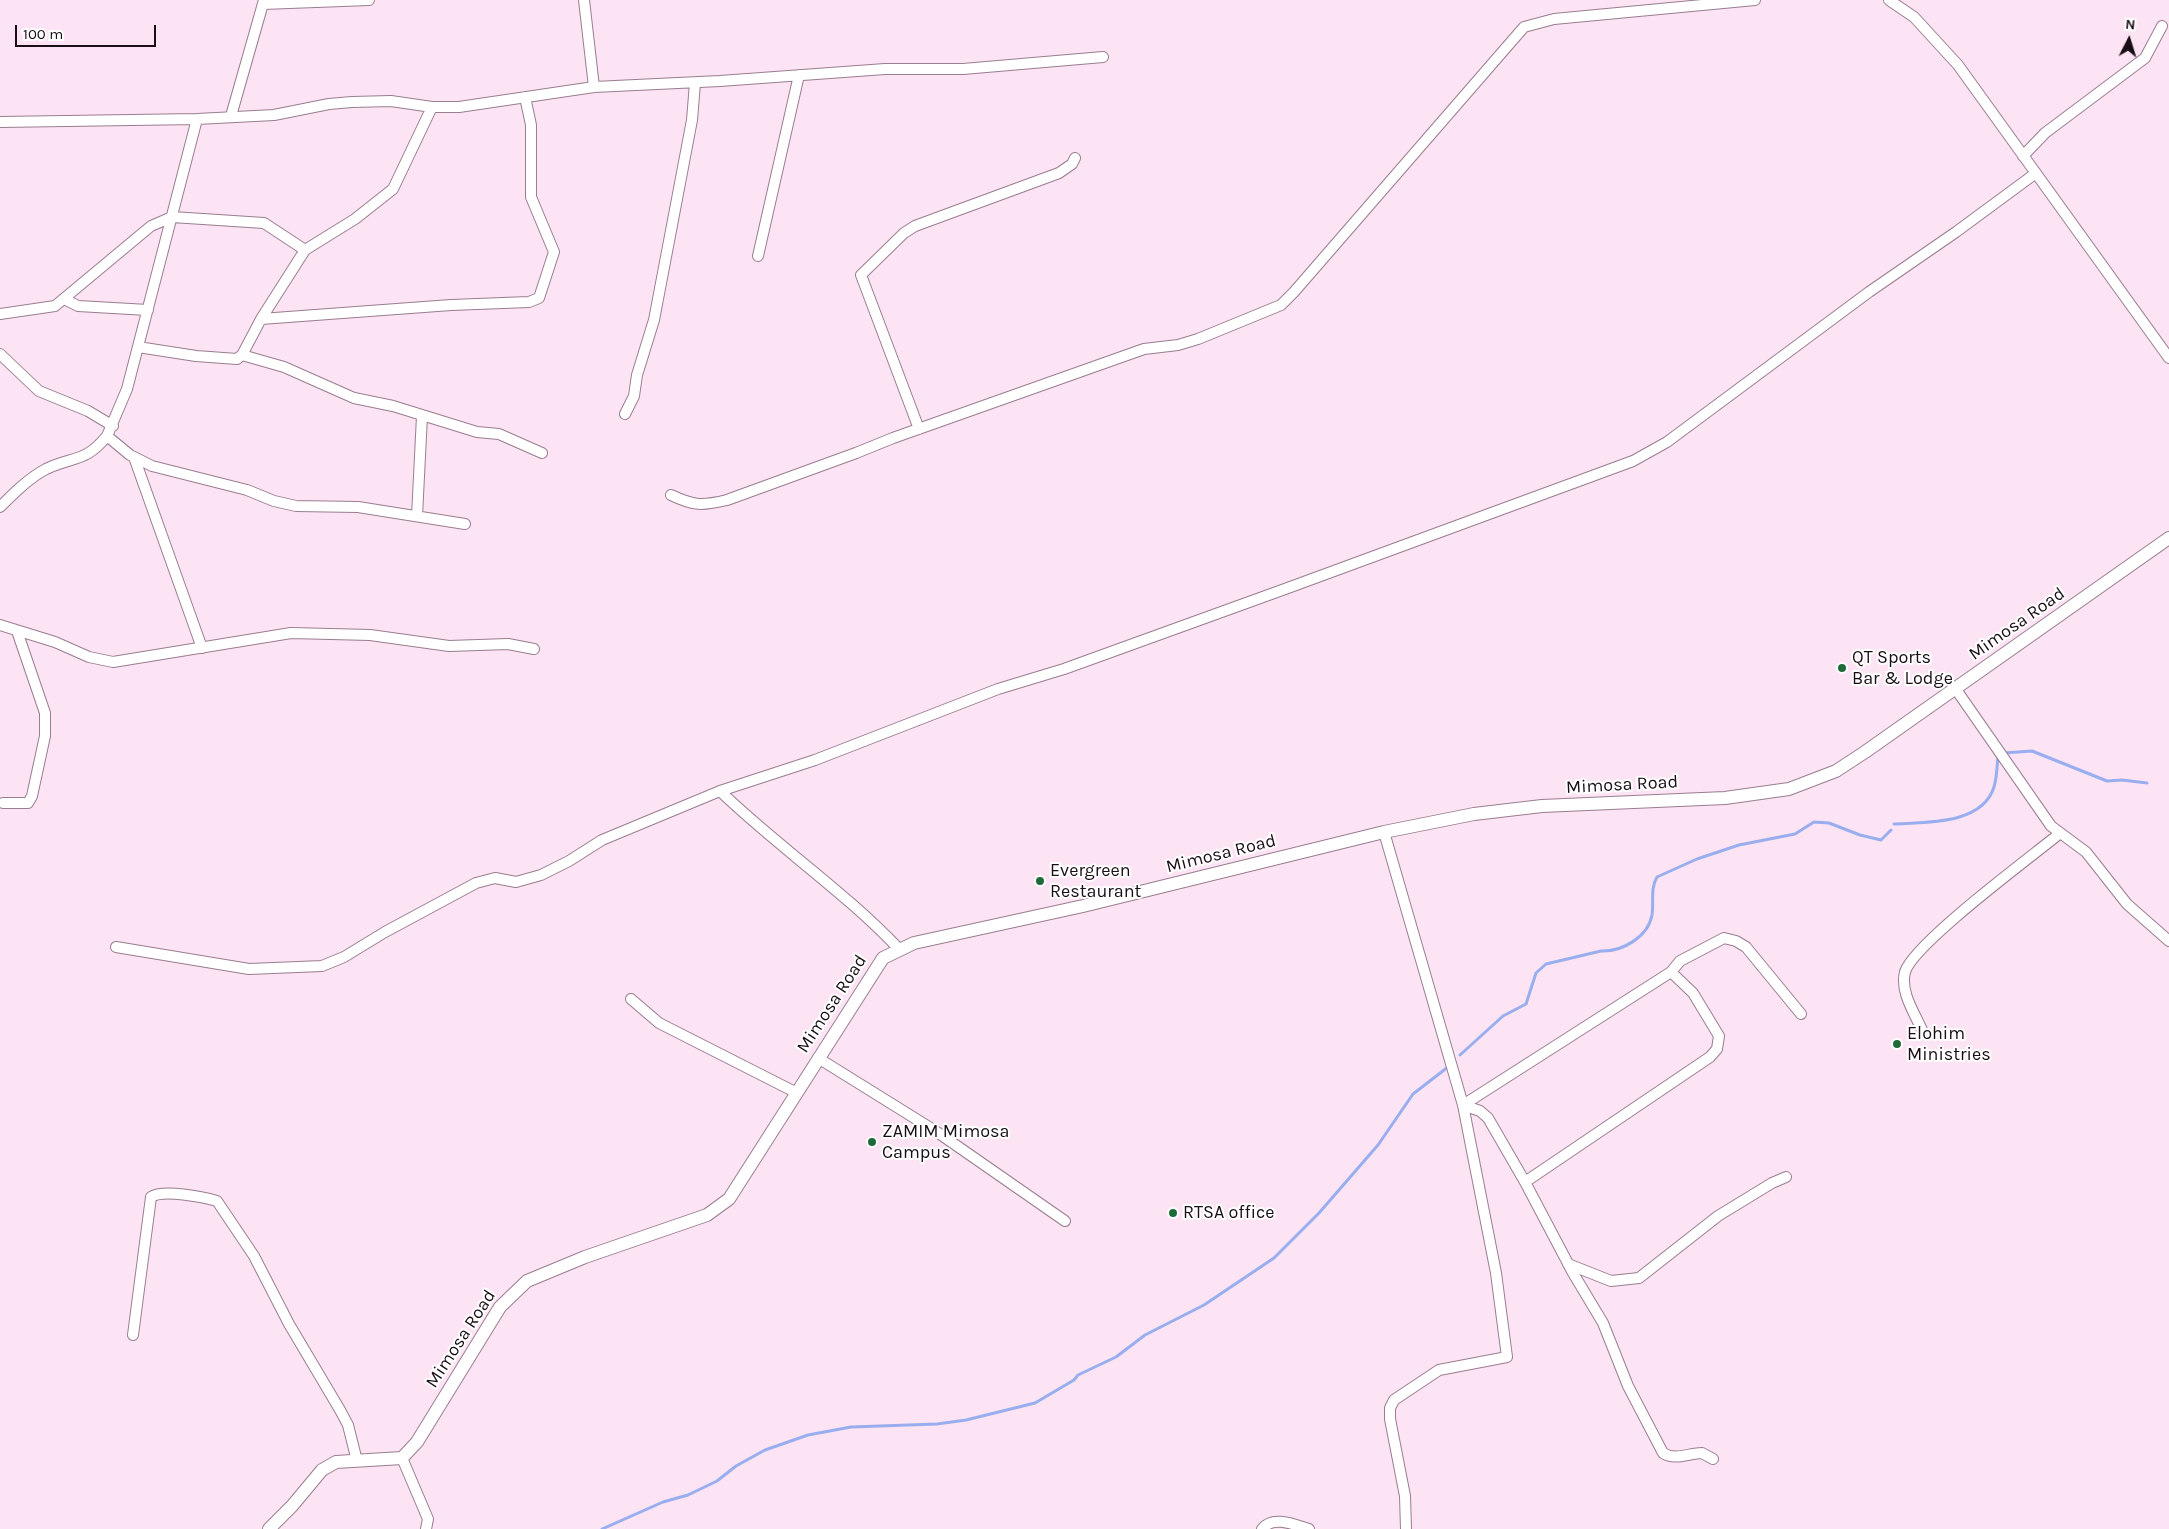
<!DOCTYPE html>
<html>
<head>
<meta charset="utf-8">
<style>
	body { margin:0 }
	#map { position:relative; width:2169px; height:1529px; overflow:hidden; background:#fde4f4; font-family:Karla,sans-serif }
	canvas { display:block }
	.north { position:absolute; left:2104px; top:15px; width:50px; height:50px; -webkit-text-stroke:4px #fff; paint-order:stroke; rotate:5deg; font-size:14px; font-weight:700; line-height:20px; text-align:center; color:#190e15 }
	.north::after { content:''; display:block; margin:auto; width:18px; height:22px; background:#190e15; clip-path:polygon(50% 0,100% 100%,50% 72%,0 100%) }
	.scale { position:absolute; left:15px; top:25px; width:141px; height:22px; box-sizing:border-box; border:2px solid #190e15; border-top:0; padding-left:6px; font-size:15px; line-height:18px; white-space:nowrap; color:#190e15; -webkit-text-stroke:4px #fff; paint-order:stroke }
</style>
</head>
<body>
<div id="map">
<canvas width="2169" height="1529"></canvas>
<div class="north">N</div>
<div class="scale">100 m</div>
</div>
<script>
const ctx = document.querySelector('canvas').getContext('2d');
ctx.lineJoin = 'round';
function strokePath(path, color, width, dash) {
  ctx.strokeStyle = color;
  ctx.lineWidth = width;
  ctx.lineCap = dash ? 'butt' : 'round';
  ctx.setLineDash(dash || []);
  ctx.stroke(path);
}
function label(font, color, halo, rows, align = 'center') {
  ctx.font = font + ' Karla,sans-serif';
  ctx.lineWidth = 4;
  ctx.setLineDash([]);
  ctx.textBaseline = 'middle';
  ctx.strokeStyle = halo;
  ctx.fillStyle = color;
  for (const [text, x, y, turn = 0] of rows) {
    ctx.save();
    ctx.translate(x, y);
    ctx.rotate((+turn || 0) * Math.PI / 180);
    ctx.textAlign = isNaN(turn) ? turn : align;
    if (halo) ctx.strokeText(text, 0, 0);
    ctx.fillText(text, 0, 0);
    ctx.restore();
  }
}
strokePath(new Path2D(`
	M 2004,753 L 2032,751 L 2107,781 L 2122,780 L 2147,783
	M 1894,824 C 1926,822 1982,825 1994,787 C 1997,777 1997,766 1998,756
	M 1460,1055 L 1503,1016 L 1526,1004 L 1536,973 L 1546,964 L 1601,951 C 1622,952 1648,937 1652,915 C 1654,902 1650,889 1657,877 L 1697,859 L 1739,845 L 1795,834 L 1814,822 L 1829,823 L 1860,835 L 1881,840 L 1891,830
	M 602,1529 L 663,1502 L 688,1495 L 717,1481 L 736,1466 L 765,1450 L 808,1435 L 851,1427 L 937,1424 L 966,1420 L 1035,1403 L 1074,1380 L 1078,1375 L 1116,1357 L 1145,1335 L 1204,1305 L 1274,1258 L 1319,1213 L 1378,1145 L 1413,1094 L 1448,1067`), '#98aeef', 3);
const minor = new Path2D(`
	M 584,0 L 594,87
	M 1889,0 L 1914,17 L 1958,65 L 2169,358
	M 263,4 L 369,0
	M 231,116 L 264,0
	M 197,119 L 127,389 L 107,436 L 130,455 L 152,466 L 247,490 L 274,501 L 296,506 L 358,507 L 465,524
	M 0,122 L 197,119 L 274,115 L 329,104 L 352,102 L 391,101 L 432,107 L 459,107 L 594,87 L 720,81 L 885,69 L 963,69 L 1103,57
	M 2023,156 L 2045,133 L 2145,58 L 2162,26
	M 758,256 L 799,75
	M 64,299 L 78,306 L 148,310
	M 0,314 L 55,306 L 151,226 L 172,217 L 264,223 L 305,250
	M 261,319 L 451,305 L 529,302 L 539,298 L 554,252 L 531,197 L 531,125 L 525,97
	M 138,347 L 196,356 L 237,359 L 242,355 L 261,319 L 305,250 L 355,219 L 393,189 L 432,107
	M 0,354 L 39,391 L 88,411 L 113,426
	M 242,355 L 284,367 L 354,398 L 393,406 L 477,432 L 499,434 L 542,453
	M 625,414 L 634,396 L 637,375 L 654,320 L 692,120 L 695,83
	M 919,429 L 861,275 L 904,233 L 915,226 L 1059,173 L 1072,164 L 1075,158
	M 134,457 L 202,648
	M 671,495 C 694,506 702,506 727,500 L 856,453 L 893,438 L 1144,349 L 1178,345 L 1198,339 L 1281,305 L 1294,292 L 1524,27 L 1554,19 L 1755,0
	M 0,507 C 14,493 29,478 46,469 C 73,456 85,463 107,436
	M 417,516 L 422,416
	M 0,625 L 55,642 L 89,657 L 113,662 L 291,633 L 370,635 L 449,646 L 508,644 L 534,649
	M 1955,688 L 2051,826 L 2086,852 L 2127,904 L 2169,941
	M 3,803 L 28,803 L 32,796 L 45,736 L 45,713 L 17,631
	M 1384,832 L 1463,1105 L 1496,1273 L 1507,1357 L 1439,1370 L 1394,1400 L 1390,1408 L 1390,1419 L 1405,1496 L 1406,1529
	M 116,947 L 249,969 L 322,966 L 344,957 L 385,932 L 476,883 L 495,878 L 516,882 L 541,875 L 569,861 L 602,840 L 720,791
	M 899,949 C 844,891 777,846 720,791 L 815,760 L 998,689 L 1064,669 L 1285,589 L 1633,461 L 1667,442 L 1869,292 L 1956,232 L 2036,173
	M 631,999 L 659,1023 L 797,1093
	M 1922,1030 C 1914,1012 1900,992 1905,972 C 1913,944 2031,857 2059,834
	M 818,1058 L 937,1132 L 1065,1221
	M 1463,1105 L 1480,1111 L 1488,1118 L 1525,1182 L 1573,1273 L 1603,1323 L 1628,1386 L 1663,1453 C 1675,1461 1689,1453 1702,1453 L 1713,1459
	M 1463,1105 L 1671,972 L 1680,961 L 1724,938 L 1736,941 L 1746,947 L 1801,1014
	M 1525,1182 L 1710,1057 L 1717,1049 L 1719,1036 L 1693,993 L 1671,972
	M 1568,1264 L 1611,1281 L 1639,1278 L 1718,1216 L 1772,1183 L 1786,1177
	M 133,1335 L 151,1197 C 163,1189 203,1197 217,1201 L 254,1256 L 289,1324 L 340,1410 L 348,1425 L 357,1461
	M 402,1458 L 428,1519 L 426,1529
	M 1262,1529 C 1273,1515 1295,1525 1309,1529`);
const tertiary = new Path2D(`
	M 269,1529 L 292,1506 L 322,1470 L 336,1462 L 402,1458 L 417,1442 L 500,1307 L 527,1281 L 585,1257 L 707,1215 L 729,1199 L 883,958 L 914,943 L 1083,906 L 1384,832 L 1474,814 L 1542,806 L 1725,798 L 1789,789 L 1836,771 L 1865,752 L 2169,538`);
strokePath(minor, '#997d90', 12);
strokePath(tertiary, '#997d90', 14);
strokePath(minor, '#fff', 10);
strokePath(tertiary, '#fff', 12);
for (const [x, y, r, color] of [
	[1842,668,5,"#1f6a39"],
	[1040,881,5,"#1f6a39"],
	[1897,1044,5,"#1f6a39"],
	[872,1142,5,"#1f6a39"],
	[1173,1213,5,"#1f6a39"]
]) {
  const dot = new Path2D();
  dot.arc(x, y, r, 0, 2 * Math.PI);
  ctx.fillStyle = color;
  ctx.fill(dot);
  strokePath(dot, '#fff', 2);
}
label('18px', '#190e15', '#fff', [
	["Mimosa Road",2017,624,-35],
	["Mimosa Road",1622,785,-3],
	["Mimosa Road",1221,854,-14],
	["Mimosa Road",832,1004,-57],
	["Mimosa Road",461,1339,-57]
]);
label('18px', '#190e15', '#fff', [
	["QT Sports",1852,658],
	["Bar & Lodge",1852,679],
	["Evergreen",1050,871],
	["Restaurant",1050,892],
	["Elohim",1907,1034],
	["Ministries",1907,1055],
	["ZAMIM Mimosa",882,1132],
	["Campus",882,1153],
	["RTSA office",1183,1213]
], 'left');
</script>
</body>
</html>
